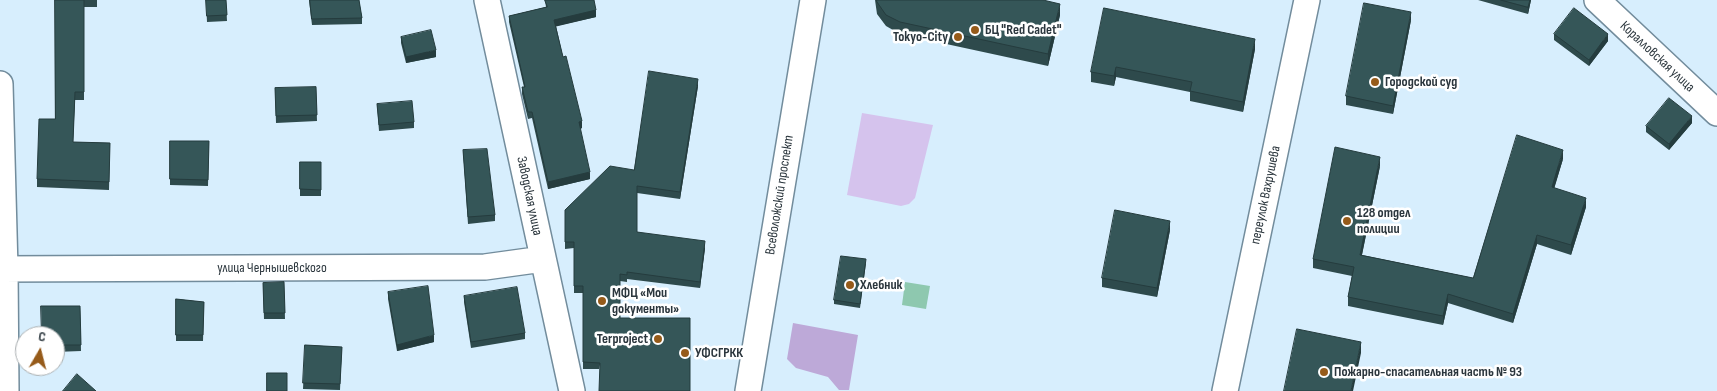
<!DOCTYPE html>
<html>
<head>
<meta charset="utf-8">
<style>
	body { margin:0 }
	#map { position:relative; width:1717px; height:391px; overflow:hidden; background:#d7eefd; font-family:"Sofia Sans Condensed",sans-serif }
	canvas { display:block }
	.north { position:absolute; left:15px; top:326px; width:50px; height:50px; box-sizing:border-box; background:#fff; border:1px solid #aaafb1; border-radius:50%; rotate:8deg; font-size:14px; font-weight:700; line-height:20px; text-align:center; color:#2b363d }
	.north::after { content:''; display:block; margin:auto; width:18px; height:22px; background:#965b1a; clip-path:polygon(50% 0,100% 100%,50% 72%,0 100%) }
</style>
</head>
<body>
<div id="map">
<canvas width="1717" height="391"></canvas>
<div class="north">С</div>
</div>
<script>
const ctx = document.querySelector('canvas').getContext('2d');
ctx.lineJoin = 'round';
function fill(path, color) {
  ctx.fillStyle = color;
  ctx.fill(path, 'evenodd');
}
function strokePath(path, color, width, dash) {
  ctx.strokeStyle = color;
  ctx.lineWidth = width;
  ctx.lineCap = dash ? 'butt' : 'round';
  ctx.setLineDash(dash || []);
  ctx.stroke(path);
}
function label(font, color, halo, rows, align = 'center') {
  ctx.font = font + ' "Sofia Sans Condensed",sans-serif';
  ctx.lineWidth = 5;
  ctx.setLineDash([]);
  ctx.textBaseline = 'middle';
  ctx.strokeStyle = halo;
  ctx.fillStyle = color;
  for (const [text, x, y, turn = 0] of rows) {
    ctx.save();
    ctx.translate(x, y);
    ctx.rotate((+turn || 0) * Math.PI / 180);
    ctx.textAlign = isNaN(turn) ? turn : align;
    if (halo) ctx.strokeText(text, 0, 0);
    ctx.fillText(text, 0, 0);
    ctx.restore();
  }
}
fill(new Path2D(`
	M 862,113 L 933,125 L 915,198 L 909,204 L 901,206 L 847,195 Z`), '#d5c3ed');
fill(new Path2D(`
	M 793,323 L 858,335 L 849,390 L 839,390 L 828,377 L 796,368 L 787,359 Z`), '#bda9d8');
fill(new Path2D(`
	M 905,282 L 930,286 L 926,309 L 902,305 Z`), '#8ec8af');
const minor = new Path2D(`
	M 487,0 L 572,391
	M 1597,0 L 1717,113
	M 0,84 L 5,269 L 6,391
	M 0,269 L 485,267 L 543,259
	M 748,391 L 813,0
	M 1225,391 L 1307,0`);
strokePath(minor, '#728c9c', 28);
strokePath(minor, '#fff', 25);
fill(new Path2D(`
	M 55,0 L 97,0 L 97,7 L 84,7 L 84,100 L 75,100 L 73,142 L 110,143 L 109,190 L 37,187 L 37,179 L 55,119 Z
	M 206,0 L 226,0 L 227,21 L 207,22 Z
	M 309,0 L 359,0 L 362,18 L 362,24 L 312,25 Z
	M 545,0 L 594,0 L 596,17 L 556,26 L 563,57 L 582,128 L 580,129 L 590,179 L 548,189 L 532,118 L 528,119 L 522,94 L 522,87 L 524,87 L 509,22 L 509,16 L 546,7 Z
	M 875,0 L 1043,0 L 1060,15 L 1048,66 L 900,34 L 886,26 L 877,14 Z
	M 1478,0 L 1531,0 L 1528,14 Z
	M 1104,8 L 1255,49 L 1243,112 L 1190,101 L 1190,92 L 1116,77 L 1114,86 L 1091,82 L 1091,72 Z
	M 1411,20 L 1393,114 L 1346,105 L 1346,96 Z
	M 1554,34 L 1608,41 L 1589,66 L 1554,40 Z
	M 401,37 L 436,57 L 406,63 L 401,43 Z
	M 698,86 L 680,199 L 637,193 L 637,232 L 705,248 L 700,288 L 627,279 L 627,282 L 620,281 L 599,369 L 583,369 L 583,293 L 574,293 L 574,248 L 565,249 L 565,210 L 634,170 Z
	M 316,87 L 317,121 L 276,123 L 275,88 Z
	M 377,104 L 414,122 L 414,128 L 379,131 Z
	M 1692,123 L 1669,150 L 1646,132 L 1646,126 Z
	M 170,141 L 209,141 L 208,186 L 170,185 Z
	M 463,150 L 495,215 L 495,221 L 468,224 Z
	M 1563,159 L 1554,188 L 1586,207 L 1571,255 L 1537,244 L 1513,323 L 1448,303 L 1443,325 L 1348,306 L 1348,297 L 1352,276 L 1313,268 L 1313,259 L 1380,166 L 1362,255 L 1473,278 Z
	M 300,162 L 321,162 L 321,196 L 300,196 Z
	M 1170,230 L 1157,297 L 1102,287 L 1102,278 Z
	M 866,263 L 860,308 L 834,304 L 834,300 Z
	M 284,282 L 285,319 L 264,319 L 263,283 Z
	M 388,292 L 434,342 L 397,351 L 388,299 Z
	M 464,296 L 525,333 L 525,339 L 471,348 L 464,302 Z
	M 176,299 L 204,302 L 203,341 L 176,341 Z
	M 80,306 L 81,351 L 55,352 L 55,336 Z
	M 305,345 L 342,347 L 340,390 L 303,389 Z`), '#2e4a4c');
fill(new Path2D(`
	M 1530,0 L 1531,0 L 1528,14 L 1528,7 Z
	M 1060,4 L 1060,15 L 1048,66 L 1048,54 Z
	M 596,10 L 596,17 L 554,27 L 554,20 Z
	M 1411,12 L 1411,20 L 1393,114 L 1393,106 Z
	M 1608,34 L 1608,41 L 1589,66 L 1589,60 Z
	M 1255,39 L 1255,49 L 1243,112 L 1243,102 Z
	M 436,50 L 436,57 L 406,63 L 406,57 Z
	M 1116,67 L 1116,77 L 1114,86 L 1114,76 Z
	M 698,79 L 698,86 L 680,199 L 680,192 Z
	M 1692,116 L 1692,123 L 1669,150 L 1669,144 Z
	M 582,121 L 582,128 L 579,129 L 579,122 Z
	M 1563,150 L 1563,159 L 1552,196 L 1552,187 Z
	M 1380,157 L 1380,166 L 1360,264 L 1360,255 Z
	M 590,172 L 590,179 L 548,189 L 548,182 Z
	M 1586,198 L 1586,207 L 1571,255 L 1571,245 Z
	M 1170,221 L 1170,230 L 1157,297 L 1157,288 Z
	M 1537,235 L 1537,244 L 1513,323 L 1513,314 Z
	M 705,241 L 705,248 L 700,288 L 700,282 Z
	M 1448,294 L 1448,303 L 1443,325 L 1443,316 Z
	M 434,335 L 434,342 L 397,351 L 397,345 Z
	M 1361,342 L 1361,353 L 1353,391 L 1351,391 Z`), '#253c3e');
const building = new Path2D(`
	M 55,0 L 84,0 L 84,92 L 75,92 L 73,142 L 110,143 L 109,182 L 37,179 L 39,119 L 55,119 Z
	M 206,0 L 226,0 L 227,15 L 207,16 Z
	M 310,0 L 359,0 L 362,18 L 312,19 Z
	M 545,0 L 594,0 L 596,10 L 554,20 L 563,57 L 566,56 L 582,121 L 579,122 L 590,172 L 548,182 L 532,112 L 528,112 L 522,87 L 525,87 L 509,16 L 547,7 Z
	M 877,0 L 1043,0 L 1060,4 L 1048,54 L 900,22 L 886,15 L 877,2 Z
	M 1501,0 L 1530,0 L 1528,7 Z
	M 1364,3 L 1411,12 L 1393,106 L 1346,96 Z
	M 1104,8 L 1255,39 L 1243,102 L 1190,91 L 1192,82 L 1116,67 L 1114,76 L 1091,72 Z
	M 1574,8 L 1608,34 L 1589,60 L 1554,34 Z
	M 431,30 L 436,50 L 406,57 L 401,37 Z
	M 649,71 L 698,79 L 680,192 L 637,186 L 637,232 L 705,241 L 700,282 L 627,272 L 627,275 L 620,274 L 620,318 L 690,318 L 690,391 L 599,391 L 600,363 L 583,362 L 583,286 L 574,286 L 574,242 L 565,242 L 565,210 L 610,166 L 634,170 Z
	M 316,87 L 317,115 L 276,116 L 275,88 Z
	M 1669,98 L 1692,116 L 1669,144 L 1646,126 Z
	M 412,101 L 414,122 L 379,125 L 377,104 Z
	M 1517,135 L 1563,150 L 1552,187 L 1586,198 L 1571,245 L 1537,235 L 1513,314 L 1448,294 L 1443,316 L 1348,297 L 1354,267 L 1313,259 L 1335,147 L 1380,157 L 1360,255 L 1473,278 Z
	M 170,141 L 209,141 L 208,180 L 170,179 Z
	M 487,149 L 495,215 L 468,217 L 463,150 Z
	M 300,162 L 321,162 L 321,190 L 300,189 Z
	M 1115,210 L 1170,221 L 1157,288 L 1102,278 Z
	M 841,256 L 866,259 L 860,304 L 834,300 Z
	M 284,282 L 285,313 L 264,313 L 263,283 Z
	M 428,286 L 434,335 L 397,345 L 388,292 Z
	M 517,287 L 525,333 L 471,342 L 464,296 Z
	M 176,299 L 204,302 L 203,335 L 176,335 Z
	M 41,306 L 80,306 L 81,345 L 55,345 L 55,336 L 42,336 Z
	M 1297,329 L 1361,342 L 1351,391 L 1284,391 Z
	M 305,345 L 342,347 L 340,384 L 303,383 Z
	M 267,373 L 287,373 L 287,391 L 267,391 Z
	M 77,374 L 96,391 L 63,391 Z`);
fill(building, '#355658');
strokePath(building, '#253c3e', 1);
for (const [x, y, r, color] of [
	[975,30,5,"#965b1a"],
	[958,37,5,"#965b1a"],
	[1375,82,5,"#965b1a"],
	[1347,221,5,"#965b1a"],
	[850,285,5,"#965b1a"],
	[602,301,5,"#965b1a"],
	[658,339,5,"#965b1a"],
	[685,353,5,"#965b1a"],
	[1324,372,5,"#965b1a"]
]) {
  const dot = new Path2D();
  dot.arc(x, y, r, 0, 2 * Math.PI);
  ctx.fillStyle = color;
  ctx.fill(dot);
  strokePath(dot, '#fff', 2);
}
label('bold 14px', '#2b363d', '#fff', [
	["БЦ \"Red Cadet\"",985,30],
	["Tokyo-City",948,37,"right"],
	["Городской суд",1385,82],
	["128 отдел",1357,213],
	["полиции",1357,229],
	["Хлебник",860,285],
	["МФЦ «Мои",612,293],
	["документы»",612,309],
	["Terproject",648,339,"right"],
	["УФСГРКК",695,353],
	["Пожарно-спасательная часть № 93",1334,372]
], 'left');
label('14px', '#2b363d', '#fff', [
	["Коралловская улица",1657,57,43],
	["Всеволожский проспект",780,195,-81],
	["переулок Вахрушева",1266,195,-78],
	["Заводская улица",529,196,78],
	["улица Чернышевского",272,268]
]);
</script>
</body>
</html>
